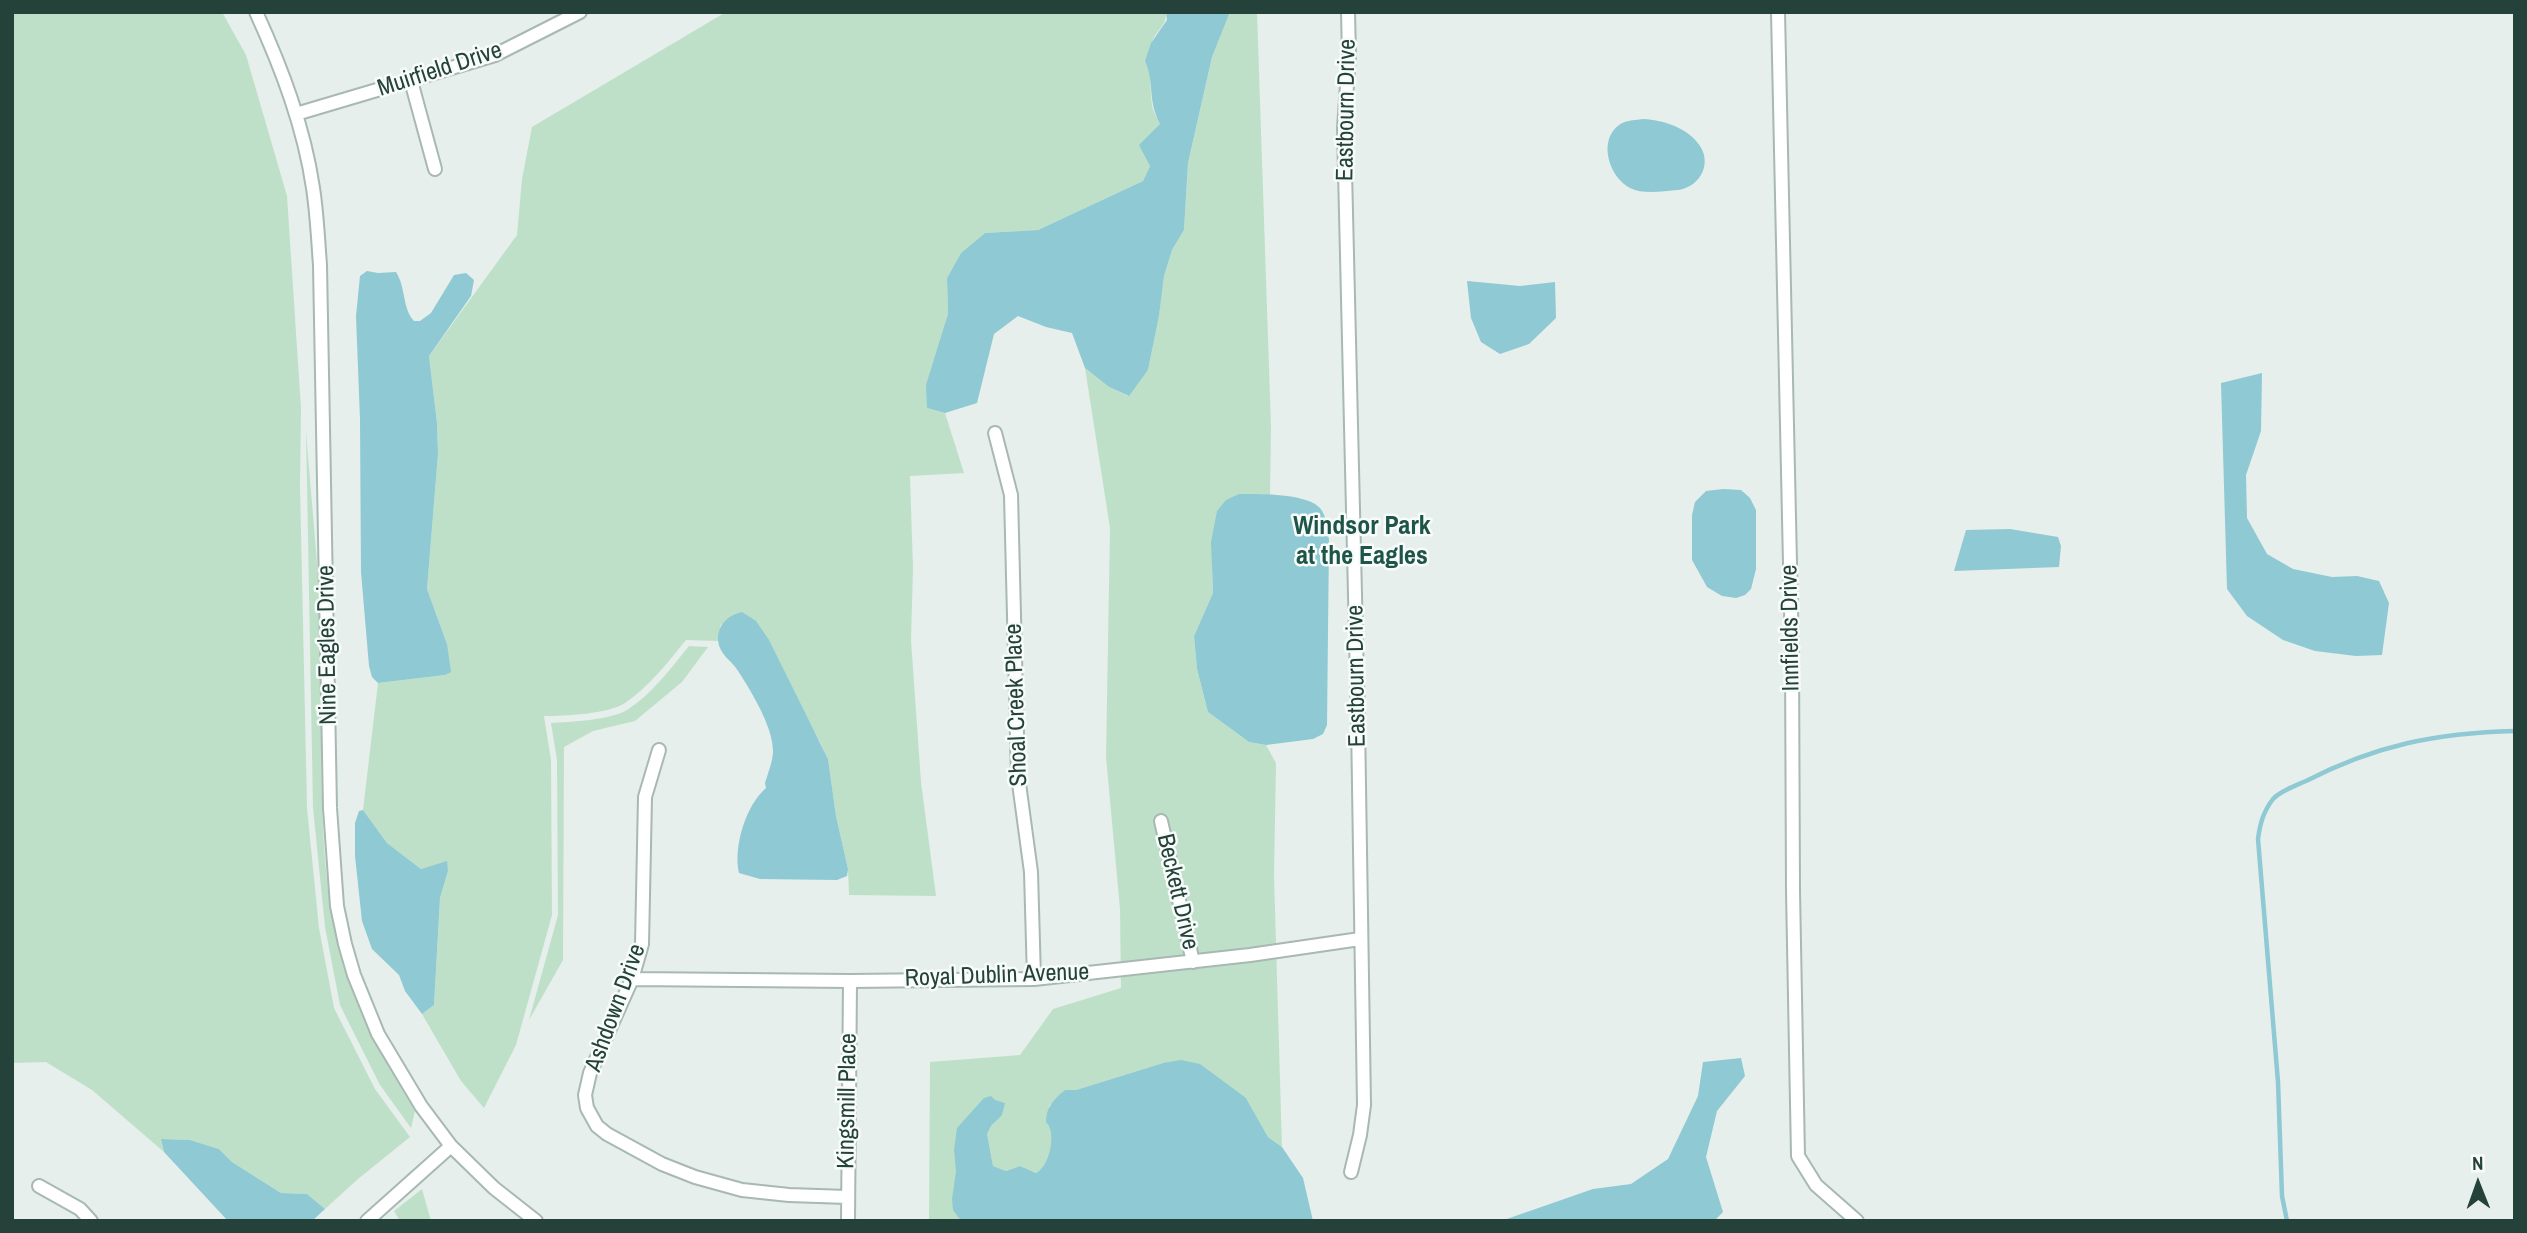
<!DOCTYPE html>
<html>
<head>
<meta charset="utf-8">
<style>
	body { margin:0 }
	#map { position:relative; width:2527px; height:1233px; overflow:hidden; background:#e6efeb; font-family:"Archivo Narrow",sans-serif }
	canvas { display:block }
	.frame { position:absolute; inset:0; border:14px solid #24423a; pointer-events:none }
	.north { position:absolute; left:2443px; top:1149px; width:70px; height:70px; -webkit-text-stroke:5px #f7fbf9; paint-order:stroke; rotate:359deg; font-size:19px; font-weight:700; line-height:28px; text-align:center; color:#24423a }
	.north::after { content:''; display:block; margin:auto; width:24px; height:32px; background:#24423a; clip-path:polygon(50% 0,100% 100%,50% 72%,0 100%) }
</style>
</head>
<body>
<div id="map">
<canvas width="2527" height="1233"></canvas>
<div class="frame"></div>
<div class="north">N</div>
</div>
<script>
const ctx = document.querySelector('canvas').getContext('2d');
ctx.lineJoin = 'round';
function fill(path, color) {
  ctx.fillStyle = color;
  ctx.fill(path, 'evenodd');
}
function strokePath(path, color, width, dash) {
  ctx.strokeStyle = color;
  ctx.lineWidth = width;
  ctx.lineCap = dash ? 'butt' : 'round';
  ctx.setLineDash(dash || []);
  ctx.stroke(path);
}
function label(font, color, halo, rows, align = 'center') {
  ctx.font = font + ' "Archivo Narrow",sans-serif';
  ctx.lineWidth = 5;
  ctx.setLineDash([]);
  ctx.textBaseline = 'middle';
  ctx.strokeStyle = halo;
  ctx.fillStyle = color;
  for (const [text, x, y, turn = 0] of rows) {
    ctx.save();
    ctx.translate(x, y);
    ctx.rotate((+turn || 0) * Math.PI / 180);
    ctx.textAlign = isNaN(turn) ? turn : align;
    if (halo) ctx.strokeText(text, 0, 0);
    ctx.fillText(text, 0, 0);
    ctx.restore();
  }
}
fill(new Path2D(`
	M 12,12 L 222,12 L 246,55 L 287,196 L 301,408 L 300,485 L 307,808 L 319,928 L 334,1008 L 375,1089 L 410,1137 L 358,1179 L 325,1209 L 307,1194 L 281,1193 L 232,1162 L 219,1149 L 190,1140 L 161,1139 L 164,1152 L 92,1090 L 46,1062 L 12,1063 Z
	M 726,12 L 1166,12 C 1167,26 1156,30 1152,42 C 1149,49 1150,100 1153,109 C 1154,114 1158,119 1160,124 L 1150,166 L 1143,181 L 1038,230 L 985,233 L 961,253 L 947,278 L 948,314 L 927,408 L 945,413 L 964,473 L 910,476 L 913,568 L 911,640 L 921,782 L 936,896 L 849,895 L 848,869 L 836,816 L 828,759 L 820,742 L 803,712 L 721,624 L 718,641 L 686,640 C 668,662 649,687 625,703 C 608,714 565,716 544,716 L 551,760 L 552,915 L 516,1045 L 484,1108 L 461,1081 L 422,1014 L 434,1005 L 440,898 L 448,871 L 446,862 L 421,869 L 387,843 L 363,810 L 378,683 L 445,675 L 447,644 L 427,589 L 438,454 L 437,423 L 429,356 L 517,235 L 522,179 L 532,127 Z
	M 1230,12 L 1257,12 L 1271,427 L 1270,495 L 1239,494 L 1212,571 L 1213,593 L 1194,636 L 1197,669 L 1208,712 L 1249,742 L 1266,745 L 1276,763 L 1274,875 L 1282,1147 L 1268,1137 L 1246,1098 L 1163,1063 L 1076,1090 L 1065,1090 L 1049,1106 C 1050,1115 1054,1128 1053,1136 C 1052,1148 1047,1168 1036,1173 L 1020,1166 L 1006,1171 L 993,1166 L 987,1134 L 991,1126 L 997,1121 L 954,1150 C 955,1157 957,1165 956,1172 C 955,1193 947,1202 961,1221 L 929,1221 L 930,1062 L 1020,1055 L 1053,1009 L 1121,988 L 1120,909 L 1106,757 L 1110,528 L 1085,368 L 1109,387 L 1128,396 L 1148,370 L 1159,316 L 1164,276 L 1172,250 L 1184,230 L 1188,163 L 1212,57 Z
	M 306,430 C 311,499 319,568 321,637 C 324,742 313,879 348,979 C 364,1026 389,1068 415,1111 L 411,1128 L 380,1085 L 340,1005 L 325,927 L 313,808 Z
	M 689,646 L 708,647 L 682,682 L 635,721 L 593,731 L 564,747 L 563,960 L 529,1020 L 558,915 L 557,760 L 551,723 C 570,722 611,720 627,710 C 652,694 670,669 689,646 Z
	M 422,1189 L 431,1221 L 400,1221 L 394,1211 Z`), '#bfe0c8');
fill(new Path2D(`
	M 1166,12 L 1230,12 L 1212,57 L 1188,163 L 1184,230 L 1172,250 L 1164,276 L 1159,316 L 1148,370 L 1129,396 L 1109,387 L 1085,368 L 1072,333 L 1046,327 L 1018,316 L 994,334 L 977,403 L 945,413 L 927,408 L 926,385 L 948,314 L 947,278 L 961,253 L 985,233 L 1038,230 L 1143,181 L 1150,166 L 1139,145 L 1160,124 C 1147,99 1155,83 1145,61 L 1151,43 L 1167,20 Z
	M 1644,119 C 1662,120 1685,127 1697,142 C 1714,161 1701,187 1678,190 C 1663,191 1644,195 1630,188 C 1610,178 1597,141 1619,125 C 1626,120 1636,120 1644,119 Z
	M 367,271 L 378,273 L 396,272 C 406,287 402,308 414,321 L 420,321 L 431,313 L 454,275 L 466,273 L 474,280 L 471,296 L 429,356 L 437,423 L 438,454 L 427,589 L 447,644 L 451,672 L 445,675 L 378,683 L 372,677 L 369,666 L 361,572 L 360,419 L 356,316 L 360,276 Z
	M 1467,281 L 1520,286 L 1555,282 L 1556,318 L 1529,344 L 1500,354 L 1481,342 L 1471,318 Z
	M 2262,373 L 2261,431 L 2246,475 L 2247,518 L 2267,554 L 2293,569 L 2332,577 L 2357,576 L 2379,581 L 2389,603 L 2382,655 L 2356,656 L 2315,651 L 2283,640 L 2247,616 L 2227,589 L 2221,383 Z
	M 1723,489 L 1741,490 L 1750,498 L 1756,510 L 1756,569 L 1751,589 L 1745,595 L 1736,598 L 1722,596 L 1707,587 L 1692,560 L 1692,515 L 1695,502 L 1706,491 Z
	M 1239,494 C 1259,494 1306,493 1320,508 C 1327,516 1327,530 1329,540 L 1327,725 L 1323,734 L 1313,739 L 1266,745 L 1249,742 L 1208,712 L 1197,669 L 1194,636 L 1213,593 L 1211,542 L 1217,511 L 1226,500 Z
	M 2010,529 L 2058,537 L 2061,546 L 2059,567 L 1954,571 L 1966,530 Z
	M 742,612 L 756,621 L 769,640 L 828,759 L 836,816 L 848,869 L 847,876 L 837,880 L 760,879 L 739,873 C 733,847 746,805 766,788 L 765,783 C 768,773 773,761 773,751 C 773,726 750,689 736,668 C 731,661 723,656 720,648 C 713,630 726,615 742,612 Z
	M 363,810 L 387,843 L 421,869 L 447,861 L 448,871 L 440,898 L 434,1005 L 422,1014 L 405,991 L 399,975 L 372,949 L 362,921 L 355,856 L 355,823 L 359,811 Z
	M 1741,1058 L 1745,1076 L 1717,1111 L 1706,1157 L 1723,1212 L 1714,1221 L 1501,1221 L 1593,1189 L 1631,1184 L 1668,1159 L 1698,1096 L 1703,1062 Z
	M 1181,1060 L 1200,1064 L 1246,1098 L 1268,1137 L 1282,1147 L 1303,1178 L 1313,1221 L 961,1221 L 953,1210 L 952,1199 L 956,1171 L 954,1150 L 957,1128 L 984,1098 L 991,1096 L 995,1100 L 1005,1103 L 1002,1115 L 991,1126 L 987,1134 L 993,1166 L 1006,1171 L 1020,1166 L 1036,1173 C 1050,1166 1057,1132 1046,1122 C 1046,1107 1054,1099 1065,1090 L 1076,1090 L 1163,1063 Z
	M 161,1139 L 190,1140 L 219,1149 L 232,1162 L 281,1193 L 307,1194 L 325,1209 L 312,1221 L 228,1221 L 164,1152 Z`), '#8ec9d4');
strokePath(new Path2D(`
	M 2287,1221 L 2282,1196 L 2278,1082 L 2258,839 C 2260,824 2263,812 2273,799 C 2280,791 2295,786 2306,781 C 2376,745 2436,733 2515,731`), '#8ec9d4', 4.5);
const street = new Path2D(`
	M 256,12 C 282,69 304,127 313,188 C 317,214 318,239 320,265 L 330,808 L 337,906 L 345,944 L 354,975 L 378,1034 L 421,1106 L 451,1146 L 494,1188 L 536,1221
	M 1348,12 L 1349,56 L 1344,128 L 1358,722 L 1364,1105 L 1360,1135 L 1351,1172
	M 1778,12 L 1792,655 L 1793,891 L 1798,1156 L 1816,1185 L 1857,1221
	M 411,81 L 435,169
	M 296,114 L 495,55 L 580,12
	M 995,433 L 1011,495 L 1018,776 L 1031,872 L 1034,979
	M 659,750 L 645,797 L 642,944 L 632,979 L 590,1073 L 585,1095 L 587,1108 L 597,1126 L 607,1134 L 662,1164 L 695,1177 L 742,1190 L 789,1195 L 847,1197
	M 1161,821 L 1193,962
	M 632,979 L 850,981 L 1034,979 L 1250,955 L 1360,939
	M 39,1186 L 80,1209 L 91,1221
	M 367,1221 L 451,1146
	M 848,1221 L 850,981`);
strokePath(street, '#a8b8b2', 16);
strokePath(street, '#fff', 12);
label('24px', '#24423a', '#f7fbf9', [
	["Muirfield Drive",440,70,-18],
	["Eastbourn Drive",1347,110,-89],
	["Innfields Drive",1791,628,-91],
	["Nine Eagles Drive",328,645,-91],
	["Eastbourn Drive",1357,676,-91],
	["Shoal Creek Place",1017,705,-92],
	["Beckett Drive",1177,892,77],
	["Royal Dublin Avenue",997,976,-2],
	["Ashdown Drive",616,1008,-70],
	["Kingsmill Place",848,1101,-89]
]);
label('bold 26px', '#1f5548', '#f7fbf9', [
	["Windsor Park",1362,527],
	["at the Eagles",1362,557]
]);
</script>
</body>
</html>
